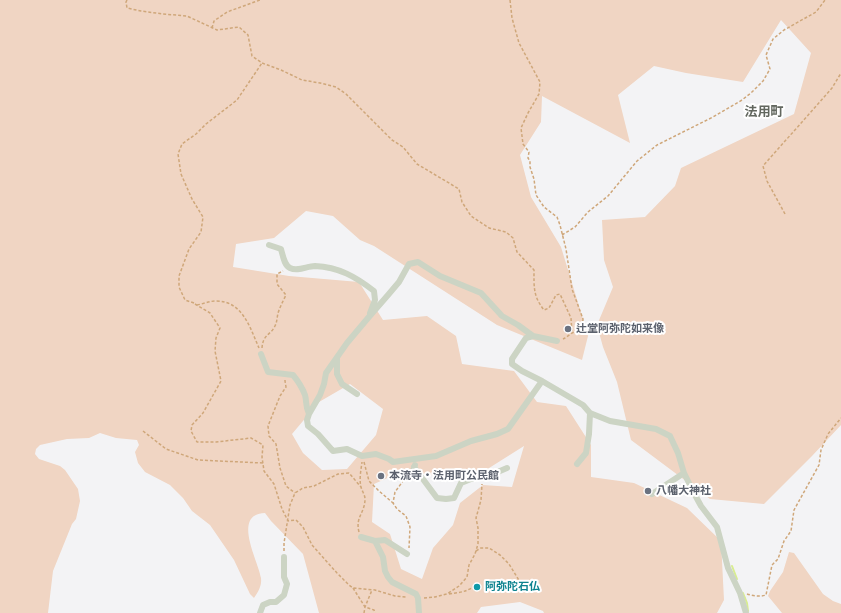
<!DOCTYPE html>
<html>
<head>
<meta charset="utf-8">
<style>
	body { margin:0 }
	canvas { display:block; background:#f3f3f5 }
</style>
</head>
<body>
<canvas width="841" height="613"></canvas>
<script>
const ctx = document.querySelector('canvas').getContext('2d');
ctx.lineJoin = 'round';
function fill(path, color) {
  ctx.fillStyle = color;
  ctx.fill(path, 'evenodd');
}
function strokePath(path, color, width, dash) {
  ctx.strokeStyle = color;
  ctx.lineWidth = width;
  ctx.lineCap = dash ? 'butt' : 'round';
  ctx.setLineDash(dash || []);
  ctx.stroke(path);
}
function label(font, color, halo, rows, align = 'center') {
  ctx.font = font + ' Figtree,"Noto Sans JP",sans-serif';
  ctx.lineWidth = 4;
  ctx.setLineDash([]);
  ctx.textBaseline = 'middle';
  ctx.strokeStyle = halo;
  ctx.fillStyle = color;
  for (const [text, x, y, turn = 0] of rows) {
    ctx.save();
    ctx.translate(x, y);
    ctx.rotate((+turn || 0) * Math.PI / 180);
    ctx.textAlign = isNaN(turn) ? turn : align;
    if (halo) ctx.strokeText(text, 0, 0);
    ctx.fillText(text, 0, 0);
    ctx.restore();
  }
}
fill(new Path2D(`
	M 0,0 L 841,0 L 841,425 L 812,456 L 764,504 L 710,499 L 631,440 L 617,382 L 603,347 L 597,325 L 613,287 L 604,260 L 602,220 L 645,217 L 675,186 L 681,168 L 794,114 L 811,53 L 781,20 L 743,82 L 686,73 L 654,66 L 618,95 L 630,143 L 542,96 L 541,122 L 520,155 L 531,197 L 561,247 L 583,319 L 588,336 L 582,360 L 497,325 L 374,246 L 360,240 L 333,216 L 306,211 L 274,238 L 236,244 L 233,267 L 289,276 L 359,282 L 383,320 L 427,316 L 456,336 L 462,364 L 514,371 L 537,402 L 566,406 L 591,445 L 591,477 L 634,483 L 687,508 L 721,541 L 724,600 L 717,613 L 544,613 L 543,611 L 520,602 L 481,607 L 477,613 L 319,613 L 303,554 L 271,521 L 265,513 C 231,514 259,562 261,578 C 262,586 258,592 254,598 L 250,594 L 234,560 L 210,525 L 192,511 L 183,498 L 170,485 L 145,472 L 138,463 L 135,452 L 139,445 L 137,440 L 116,438 L 100,433 L 89,438 L 67,439 L 40,445 L 36,449 L 35,454 L 39,459 L 60,466 L 65,470 L 78,489 L 80,501 L 76,519 L 72,524 L 53,571 L 48,613 L 0,613 ZM 350,384 L 383,409 L 376,435 L 347,469 L 322,470 L 303,453 L 292,434 L 319,402 ZM 524,446 L 512,487 L 483,485 L 460,503 L 453,525 L 433,548 L 422,579 L 401,569 L 390,534 L 372,522 L 374,484 L 403,471 L 438,476 L 478,475 Z
	M 789,552 L 794,553 L 823,594 L 833,601 L 841,604 L 841,613 L 782,613 L 768,596 L 770,591 L 783,572 Z`), '#f0d5c3');
strokePath(new Path2D(`
	M 732,566 L 737,579
	M 743,593 L 747,603 L 748,611`), '#d8ed90', 2);
strokePath(new Path2D(`
	M 127,0 L 126,2 L 127,8 L 141,11 L 163,14 L 187,16 L 217,30 L 239,27 L 248,35 L 252,56 L 262,63 L 281,70 L 302,80 L 320,83 L 336,87 L 346,94 L 392,140 L 403,147 L 417,164 L 459,189 L 462,202 L 471,216 L 489,228 L 506,232 L 513,238 L 517,252 L 534,270 C 534,287 533,296 544,310 L 549,308 L 556,295 L 560,294 L 571,318 L 572,333
	M 510,0 L 512,18 L 519,43 L 540,82 L 539,94 L 528,113 L 521,128 L 523,144 L 529,152 L 528,158 L 530,161 L 530,167 L 534,179 L 536,195 L 544,207 L 557,217 L 560,225 L 566,249 L 572,289 L 583,319 L 582,329 L 572,333 L 565,338 L 563,339
	M 212,28 L 214,21 L 227,12 L 260,0
	M 785,214 L 767,181 L 763,166 L 832,88 L 841,73
	M 562,235 L 575,227 L 588,212 L 608,196 L 637,161 L 657,145 L 713,117 L 742,100 L 751,93 L 763,81 L 770,69 L 766,55 L 773,39 L 784,30 L 816,12 L 825,0
	M 194,303 L 185,300 L 179,287 L 179,276 L 189,249 L 201,232 L 203,217 L 192,199 L 181,174 L 178,154 L 182,144 L 196,134 L 206,124 L 237,100 L 262,63
	M 195,304 L 210,313 L 220,328 L 216,338 L 215,351 L 221,381 L 203,413 L 192,425 L 191,431 L 197,442 L 216,442 L 251,438 L 263,445 L 262,457 L 264,471 L 274,484 L 282,509 L 288,521 L 296,520 L 303,527 L 312,545 L 337,573 L 349,585 L 353,588 L 375,590 L 395,596 L 406,597
	M 197,305 C 203,304 209,301 216,301 C 243,301 250,328 259,348
	M 262,348 C 263,334 270,336 275,326 C 277,322 277,318 278,313 C 280,307 283,301 286,295 L 277,284 L 277,274 L 283,271
	M 285,380 L 285,381 L 286,387 L 280,396 L 268,426 L 269,436 L 276,444 L 280,468 L 286,486 L 295,493
	M 143,431 L 166,449 L 198,460 L 263,463
	M 364,462 L 369,481 L 379,491 L 393,503
	M 402,480 L 403,481 L 395,492 L 393,503 L 397,509 L 406,516 L 410,527 L 409,548
	M 359,532 C 355,517 365,513 365,499 C 365,495 362,491 361,487 C 359,479 361,470 362,462
	M 284,551 L 284,543 L 290,505 L 295,493 L 303,488 L 314,486 L 338,474 L 349,473 L 361,487
	M 476,551 L 481,548 L 489,548 L 500,555 L 509,564 L 520,582
	M 353,588 L 365,607 L 374,610 L 375,613
	M 449,594 C 463,592 466,592 478,584
	M 747,594 C 753,596 760,597 766,595 L 772,565 L 778,559 L 784,541 L 791,531 L 794,510 L 819,465 L 821,450 L 828,434 L 841,418
	M 424,598 L 435,597 L 447,594 L 459,586 L 467,577 L 469,565 L 475,554 L 478,544 L 478,528 L 476,518 L 481,500 L 482,484
	M 364,613 L 365,607 L 372,590`), '#cfa77a', 1.5, [3, 2]);
strokePath(new Path2D(`
	M 269,245 L 281,249 C 283,256 284,265 290,268 C 298,272 307,266 315,266 C 339,267 356,277 374,291 L 375,300 L 370,313
	M 533,336 L 526,338 L 512,359 L 512,364 L 522,371 L 542,381 L 583,405 L 590,413 L 610,421 L 656,429 L 670,436 L 678,453 L 684,473 L 695,495 L 701,506 L 717,527 L 728,568 L 740,593 L 746,613
	M 261,354 L 268,372 L 293,375 C 298,381 302,387 305,395 C 307,402 305,406 309,414
	M 337,358 L 337,374 L 342,384 L 357,394
	M 542,381 L 508,429 L 497,434 L 471,441 L 436,456 L 393,462 L 389,459 L 376,454 L 362,456 L 347,449 L 333,451 L 318,434 L 308,426 L 307,420 L 309,414 L 320,395 L 324,384 L 326,373 L 347,343 L 368,318 L 388,295 L 399,282 L 409,264 L 418,262 L 440,276 L 481,293 L 502,316 L 518,325 L 533,336 L 557,341
	M 577,464 L 586,453 L 589,434 L 590,413
	M 414,467 L 437,498 L 446,499 L 454,498 L 461,483 L 471,479 L 493,474 L 507,468
	M 398,473 L 411,477 L 415,465
	M 652,494 L 684,473
	M 361,537 L 375,541 L 383,557 L 385,571 L 388,577 L 392,582 L 416,594 L 418,598 L 419,613
	M 375,541 L 385,540 L 407,554
	M 260,613 L 263,605 L 270,602 L 276,602 L 284,595 L 287,584 L 284,577 L 284,557`), '#ccd4c4', 6);
for (const [x, y, r, color] of [
	[568,329,4,"#6b7280"],
	[381,476,4,"#6b7280"],
	[648,491,4,"#6b7280"],
	[477,587,4,"#0f9aa8"]
]) {
  const dot = new Path2D();
  dot.arc(x, y, r, 0, 2 * Math.PI);
  ctx.fillStyle = color;
  ctx.fill(dot);
  strokePath(dot, '#fff', 1.5);
}
label('bold 11px', '#5b616d', '#fff', [
	["辻堂阿弥陀如来像",576,329],
	["本流寺・法用町公民館",389,476],
	["八幡大神社",656,491]
], 'left');
label('bold 11px', '#0d838f', '#fff', [
	["阿弥陀石仏",485,587]
], 'left');
label('bold 13px', '#62675f', '#fff', [
	["法用町",764,112]
]);
</script>
</body>
</html>
